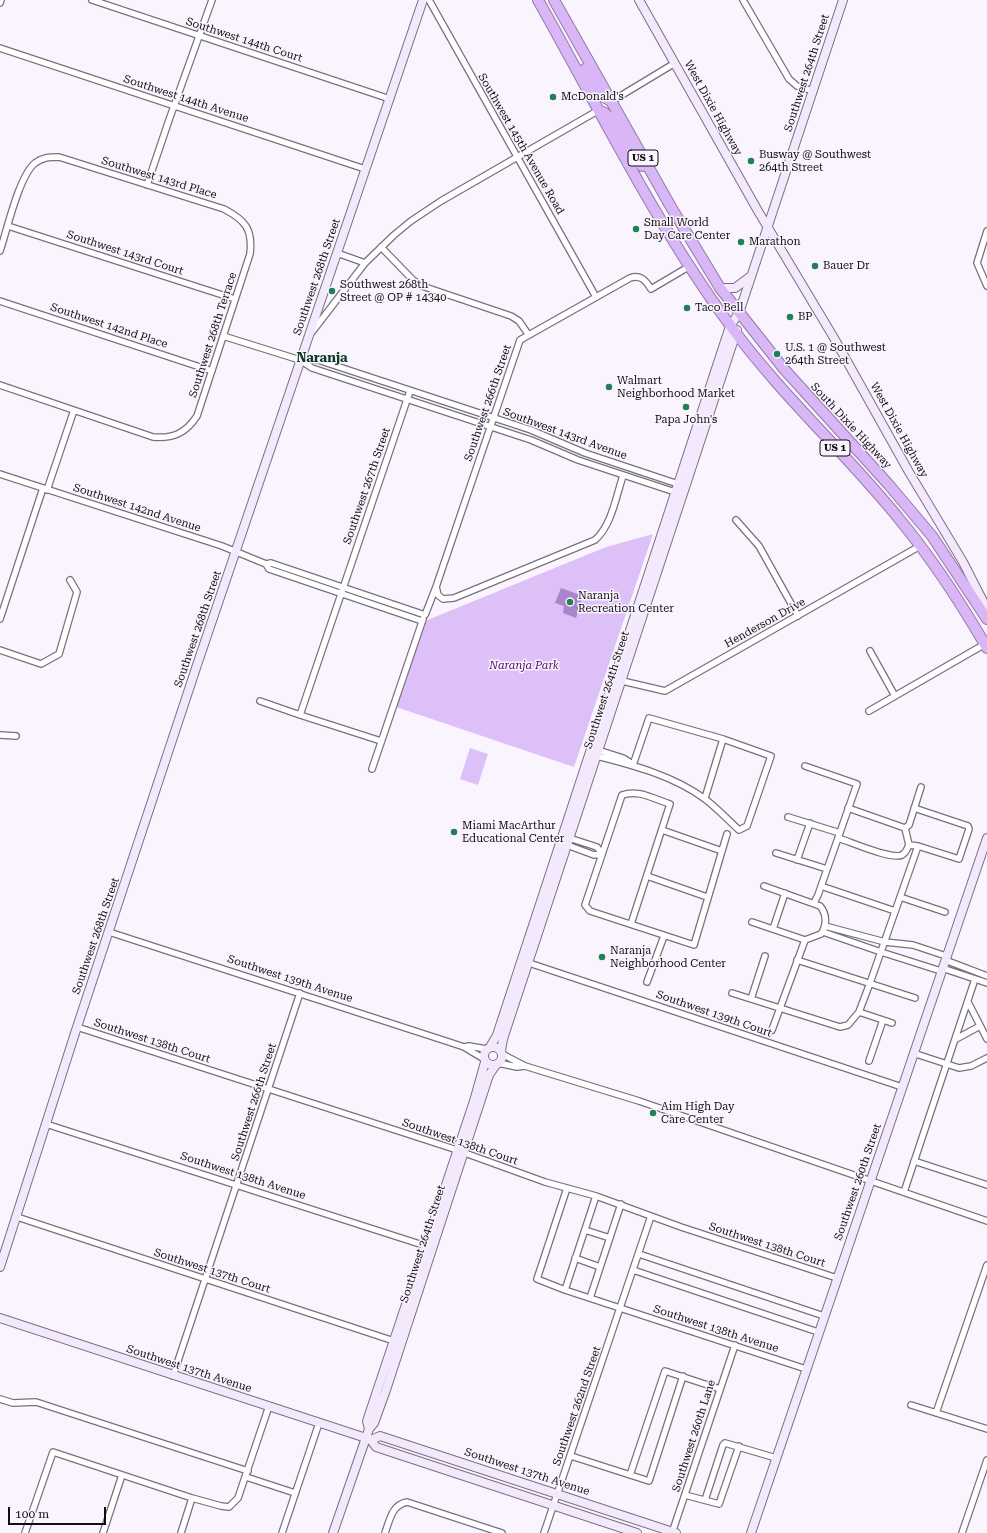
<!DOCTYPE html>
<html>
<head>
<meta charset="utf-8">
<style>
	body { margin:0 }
	#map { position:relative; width:987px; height:1533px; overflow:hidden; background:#faf4ff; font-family:"Roboto Serif",serif }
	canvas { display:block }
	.scale { position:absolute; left:8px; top:1507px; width:98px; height:18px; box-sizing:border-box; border:2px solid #100d13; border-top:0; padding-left:5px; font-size:12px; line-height:14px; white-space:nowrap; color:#100d13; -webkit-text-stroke:3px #faf4ff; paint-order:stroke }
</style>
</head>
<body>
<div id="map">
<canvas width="987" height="1533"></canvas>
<div class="scale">100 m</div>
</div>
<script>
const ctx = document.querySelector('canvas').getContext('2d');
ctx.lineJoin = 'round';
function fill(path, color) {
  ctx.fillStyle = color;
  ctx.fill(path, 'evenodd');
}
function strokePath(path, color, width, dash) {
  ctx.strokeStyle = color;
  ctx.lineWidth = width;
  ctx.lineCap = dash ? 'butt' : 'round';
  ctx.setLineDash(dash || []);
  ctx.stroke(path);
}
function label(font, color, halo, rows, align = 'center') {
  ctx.font = font + ' "Roboto Serif",serif';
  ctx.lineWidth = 3;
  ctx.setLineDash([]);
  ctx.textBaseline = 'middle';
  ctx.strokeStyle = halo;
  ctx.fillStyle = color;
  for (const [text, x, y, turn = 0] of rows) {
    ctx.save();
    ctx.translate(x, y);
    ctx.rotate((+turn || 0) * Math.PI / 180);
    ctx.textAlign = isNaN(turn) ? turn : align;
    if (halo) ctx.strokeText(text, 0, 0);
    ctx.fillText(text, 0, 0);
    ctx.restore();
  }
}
fill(new Path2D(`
	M 653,534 L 574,767 L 396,707 L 425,621 L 606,547 Z
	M 470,748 L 488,754 L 478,785 L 460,779 Z`), '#dec0f8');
fill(new Path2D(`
	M 561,588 L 583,596 L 576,618 L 563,613 L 564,606 L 555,603 Z`), '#ab85cb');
const street = new Path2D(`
	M 92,0 L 390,99
	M 429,0 L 596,297
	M 743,0 L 789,79 L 797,86 L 813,91
	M 0,3 L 1,0
	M 0,48 L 365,169
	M 612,101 L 675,63
	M 147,185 L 169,120 L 212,0
	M 8,226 L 235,299
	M 987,231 L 977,263 L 987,286
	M 381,247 L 413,280 L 422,286 L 511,316 L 519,321 L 528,334
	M 0,251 C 7,230 19,176 35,163 C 43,157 50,157 59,157 L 224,209 C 245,220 253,229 250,254 L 197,416 C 186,433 173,439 153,437 L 0,385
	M 337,253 L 365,263
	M 0,301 L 212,371
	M 312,332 L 365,263 L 394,235 L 411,221 L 441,201 L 599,110
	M 223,336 L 300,360 L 312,368 L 531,440 L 578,460 L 678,493
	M 301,360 L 318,360 L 531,430 L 585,453 L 681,485
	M 0,474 L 222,546 L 266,564
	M 623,476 C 616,496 612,525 595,540 L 454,598 L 443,599 L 438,595 L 436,587 L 438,581 L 520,340 L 630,278 C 641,274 646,281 651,289 L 690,266
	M 47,490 L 74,410
	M 736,520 L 759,546 L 798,616
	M 0,619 L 43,488
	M 422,621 L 269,569 L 266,564 L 271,563 L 425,615 L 436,587
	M 0,650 L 41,664 L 59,654 L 77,592 L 70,580
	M 870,651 L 895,696
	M 618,680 L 665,691 L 920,546
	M 260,701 L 300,715 L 410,391
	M 869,711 L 985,644
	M 300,715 L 381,741
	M 0,735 L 16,736
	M 598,750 L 623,758 L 631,763
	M 597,756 C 633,765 674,776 705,799 C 717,808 728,820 739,830 L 747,826 L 771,756 L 723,739 L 649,718 L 633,765
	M 805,766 L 857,784 L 818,895 L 814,903
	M 372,769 L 423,619
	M 705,798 L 723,739
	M 848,808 L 905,828
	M 788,817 L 840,833
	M 905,828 L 909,825 L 921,787
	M 662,830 L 722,851
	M 569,838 L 597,847 L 602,854
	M 838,838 C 851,842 891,860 902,855 C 906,853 907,849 909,845 L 905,828
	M 567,845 L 594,855 L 602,854
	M 909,845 L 918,846 L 959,859 L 969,829 L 968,826 L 914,808
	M 776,853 L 827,869
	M 797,860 L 810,823
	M 647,876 L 707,897
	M 821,886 L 895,911
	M 900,897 L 945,912
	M 752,922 L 805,940 L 821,934 C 827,925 827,914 820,906 L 764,886
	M 631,924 L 670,804 C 654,799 638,789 622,795 L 585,905 L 590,911 L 694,945 L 727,834
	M 825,926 L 885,942 L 913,945 L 946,956
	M 773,929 L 785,893
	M 109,932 L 449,1042 L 464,1047 L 484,1059
	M 823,932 L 881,952 L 941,971
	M 797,960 L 915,998
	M 945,960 L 987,976
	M 526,962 L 902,1087
	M 942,968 L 987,983
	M 647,982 L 664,936
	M 732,993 L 840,1027 L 848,1025 L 859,1012 L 870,983 L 918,846
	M 751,999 L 765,956
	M 968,1002 L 987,1039
	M 859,1012 L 892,1023
	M 77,1027 L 451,1148 L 545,1182 L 596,1196 L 681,1227 L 837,1278
	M 772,1030 L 805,940
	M 956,1039 L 980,1026
	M 464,1047 L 469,1046 L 486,1049
	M 913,1053 L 959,1068 L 971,1066 L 987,1058
	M 502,1054 L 525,1066 L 639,1101 L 987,1221
	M 869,1061 L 883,1020
	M 498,1063 L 517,1067 L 524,1066
	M 46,1124 L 429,1247
	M 914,1161 L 987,1185
	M 567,1188 L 537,1279 L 565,1290 L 806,1369
	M 904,1192 L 975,979
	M 17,1217 L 397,1342
	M 585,1230 L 610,1238
	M 639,1254 L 824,1316
	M 575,1258 L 600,1267
	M 633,1270 L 818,1332
	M 565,1290 L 596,1196
	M 590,1298 L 621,1204
	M 173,1376 L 300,993
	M 0,1399 L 13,1403 L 36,1402 L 248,1471
	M 911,1405 L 987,1429
	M 936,1413 L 987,1265
	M 571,1456 L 649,1481 L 683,1376
	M 630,1475 L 665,1371 L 720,1389
	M 246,1477 L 295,1493
	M 685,1495 L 719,1504 L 739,1446
	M 705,1500 L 723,1445 L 725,1443 L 776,1458
	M 25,1533 L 53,1452 L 192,1498 L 221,1506 L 229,1507 L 238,1498 L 269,1406
	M 103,1533 L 122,1475
	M 181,1533 L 192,1498
	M 282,1533 L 319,1423
	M 385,1533 C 390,1519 392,1505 407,1502 L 502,1533
	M 544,1533 L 651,1216
	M 672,1533 L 735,1345
	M 962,1533 L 987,1460`);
const secondary = new Path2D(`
	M 639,0 L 758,211 L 834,338 L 909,472 L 963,562 L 987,609
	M 720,288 L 735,288 L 751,276
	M484 1056a9 9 0 1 1 18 0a9 9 0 1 1-18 0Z
	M 490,1047 L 497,1035 L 730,326 L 739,313 L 843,0
	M 501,1051 L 503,1039 L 737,330
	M 0,1267 L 77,1027 L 197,665 L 423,0
	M 0,1318 L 366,1438 L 371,1440 L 376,1447 L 637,1533
	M 369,1429 L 367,1421 L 474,1101 L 485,1062
	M 371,1440 L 380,1436 L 676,1533
	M 333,1533 L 369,1429 L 374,1423 L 386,1390 L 489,1075 L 496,1065
	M 751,1533 L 987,838`);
const highway = new Path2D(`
	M 538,0 C 599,108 656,225 730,325 C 781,395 846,453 900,520 C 933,560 961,603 987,648
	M 554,0 L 671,207 L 720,288 L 784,369 L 889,485 L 932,536 L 987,619
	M 585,69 C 592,82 597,95 611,101
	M 603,112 L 613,120 L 637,161 L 642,166`);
strokePath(street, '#78707f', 8);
strokePath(secondary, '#78707f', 10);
strokePath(highway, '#937ba7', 12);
strokePath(street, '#fff', 5.5);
strokePath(secondary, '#f4e9fc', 8);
strokePath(highway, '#d9b6f6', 10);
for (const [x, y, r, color] of [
	[553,97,4,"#227f55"],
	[751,161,4,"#227f55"],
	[636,229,4,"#227f55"],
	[741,242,4,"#227f55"],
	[815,266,4,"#227f55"],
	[332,291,4,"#227f55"],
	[687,308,4,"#227f55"],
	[790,317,4,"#227f55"],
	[777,354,4,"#227f55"],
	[609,387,4,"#227f55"],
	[686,407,4,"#227f55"],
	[570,602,4,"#227f55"],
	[454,832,4,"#227f55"],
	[602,957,4,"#227f55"],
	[653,1113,4,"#227f55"]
]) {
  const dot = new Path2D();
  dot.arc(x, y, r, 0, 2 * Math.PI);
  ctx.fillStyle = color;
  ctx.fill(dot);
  strokePath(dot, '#faf4ff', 1.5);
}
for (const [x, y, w] of [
	[643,158,30],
	[835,448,30]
]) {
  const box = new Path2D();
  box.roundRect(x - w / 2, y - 8, w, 16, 3);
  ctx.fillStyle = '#faf4ff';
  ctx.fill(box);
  strokePath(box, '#100d13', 1);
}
label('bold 10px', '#100d13', null, [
	["US 1",643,158],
	["US 1",835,448]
]);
label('11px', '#100d13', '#faf4ff', [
	["Southwest 144th Court",244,40,18],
	["Southwest 264th Street",807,73,-72],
	["Southwest 144th Avenue",186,99,18],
	["West Dixie Highway",713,108,61],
	["Southwest 145th Avenue Road",521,144,60],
	["Southwest 143rd Place",159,178,17],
	["Southwest 143rd Court",125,253,18],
	["Southwest 268th Street",317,277,-71],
	["Southwest 142nd Place",109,326,18],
	["Southwest 268th Terrace",213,335,-72],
	["Southwest 266th Street",488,403,-71],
	["South Dixie Highway",851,426,47],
	["West Dixie Highway",899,430,61],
	["Southwest 143rd Avenue",565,434,20],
	["Southwest 267th Street",367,486,-71],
	["Southwest 142nd Avenue",137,508,18],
	["Henderson Drive",765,623,-29],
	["Southwest 268th Street",198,629,-71],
	["Southwest 264th Street",607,690,-72],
	["Southwest 268th Street",96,936,-71],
	["Southwest 139th Avenue",290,979,18],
	["Southwest 139th Court",714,1014,19],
	["Southwest 138th Court",152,1041,18],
	["Southwest 266th Street",254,1102,-72],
	["Southwest 138th Court",460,1142,19],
	["Southwest 138th Avenue",243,1176,18],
	["Southwest 260th Street",858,1182,-71],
	["Southwest 264th Street",423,1244,-72],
	["Southwest 138th Court",767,1245,18],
	["Southwest 137th Court",212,1271,18],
	["Southwest 138th Avenue",716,1329,18],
	["Southwest 137th Avenue",189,1369,18],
	["Southwest 262nd Street",577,1406,-71],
	["Southwest 260th Lane",694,1436,-72],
	["Southwest 137th Avenue",527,1472,18]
]);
label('11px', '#100d13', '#faf4ff', [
	["McDonald's",561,97],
	["Busway @ Southwest",759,155],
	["264th Street",759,168],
	["Small World",644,223],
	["Day Care Center",644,236],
	["Marathon",749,242],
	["Bauer Dr",823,266],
	["Southwest 268th",340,285],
	["Street @ OP # 14340",340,298],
	["Taco Bell",695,308],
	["BP",798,317],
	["U.S. 1 @ Southwest",785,348],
	["264th Street",785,361],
	["Walmart",617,381],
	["Neighborhood Market",617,394],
	["Papa John's",686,420,"center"],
	["Naranja",578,596],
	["Recreation Center",578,609],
	["Miami MacArthur",462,826],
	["Educational Center",462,839],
	["Naranja",610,951],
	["Neighborhood Center",610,964],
	["Aim High Day",661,1107],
	["Care Center",661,1120]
], 'left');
label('italic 11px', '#450f64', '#faf4ff', [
	["Naranja Park",524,666]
]);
label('bold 13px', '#0f3a26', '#faf4ff', [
	["Naranja",322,358]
]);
</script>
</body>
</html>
